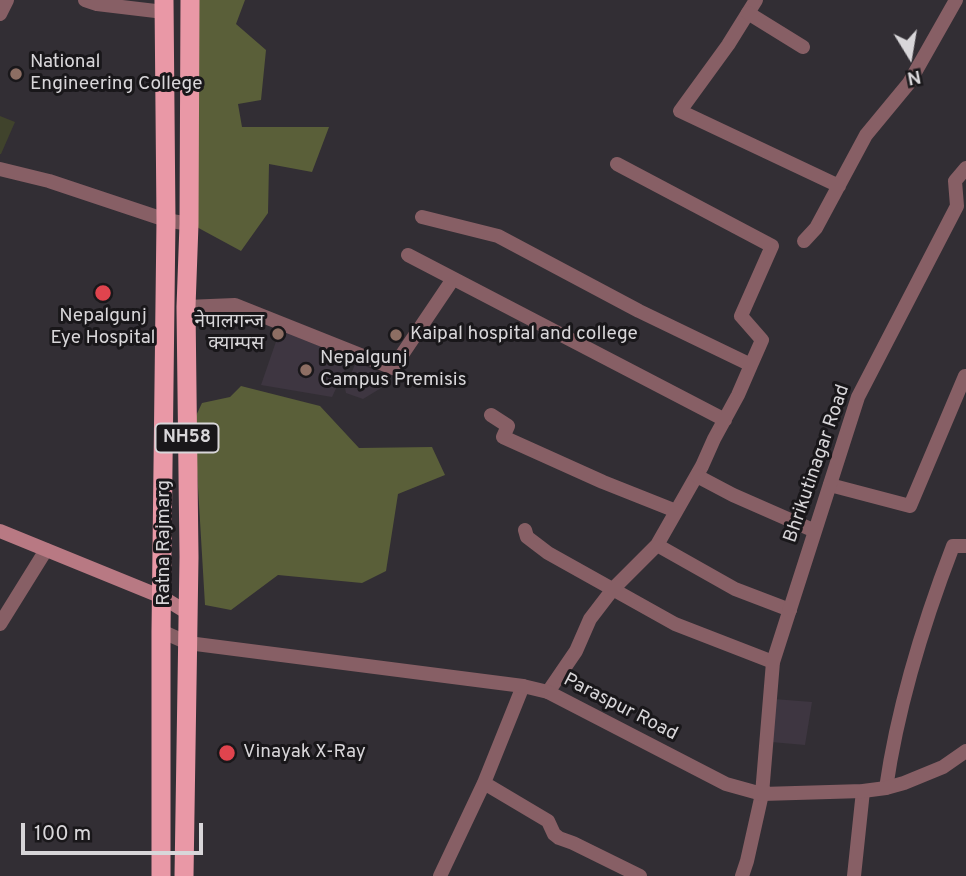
<!DOCTYPE html>
<html>
<head>
<meta charset="utf-8">
<style>
	body { margin:0 }
	#map { position:relative; width:966px; height:876px; overflow:hidden; background:#322e34; font-family:Overpass,sans-serif }
	canvas { display:block }
	.north { position:absolute; left:875px; top:21px; width:70px; height:70px; -webkit-text-stroke:5px #19171a; paint-order:stroke; rotate:169deg; font-size:19px; font-weight:700; line-height:28px; text-align:center; color:#d8d6d9 }
	.north::after { content:''; display:block; margin:auto; width:24px; height:32px; background:#d8d6d9; clip-path:polygon(50% 0,100% 100%,50% 72%,0 100%) }
	.scale { position:absolute; left:21px; top:823px; width:182px; height:32px; box-sizing:border-box; border:4px solid #d8d6d9; border-top:0; padding-left:9px; font-size:21px; line-height:24px; white-space:nowrap; color:#d8d6d9; -webkit-text-stroke:5px #19171a; paint-order:stroke }
</style>
</head>
<body>
<div id="map">
<canvas width="966" height="876"></canvas>
<div class="north">N</div>
<div class="scale">100 m</div>
</div>
<script>
const ctx = document.querySelector('canvas').getContext('2d');
ctx.lineJoin = 'round';
function fill(path, color) {
  ctx.fillStyle = color;
  ctx.fill(path, 'evenodd');
}
function strokePath(path, color, width, dash) {
  ctx.strokeStyle = color;
  ctx.lineWidth = width;
  ctx.lineCap = dash ? 'butt' : 'round';
  ctx.setLineDash(dash || []);
  ctx.stroke(path);
}
function label(font, color, halo, rows, align = 'center') {
  ctx.font = font + ' Overpass,"Noto Sans Devanagari",sans-serif';
  ctx.lineWidth = 6;
  ctx.setLineDash([]);
  ctx.textBaseline = 'middle';
  ctx.strokeStyle = halo;
  ctx.fillStyle = color;
  for (const [text, x, y, turn = 0] of rows) {
    ctx.save();
    ctx.translate(x, y);
    ctx.rotate((+turn || 0) * Math.PI / 180);
    ctx.textAlign = isNaN(turn) ? turn : align;
    if (halo) ctx.strokeText(text, 0, 0);
    ctx.fillText(text, 0, 0);
    ctx.restore();
  }
}
fill(new Path2D(`
	M 281,327 L 352,355 L 332,397 L 261,385 Z
	M 356,362 L 386,375 L 386,385 L 363,399 L 346,393 L 345,388 Z
	M 774,699 L 812,702 L 805,745 L 771,742 Z`), '#3e3641');
fill(new Path2D(`
	M 0,116 L 15,122 L 1,154 L 0,154 Z`), '#40432c');
fill(new Path2D(`
	M 199,0 L 245,0 L 236,24 L 266,50 L 261,100 L 238,104 L 242,127 L 329,127 L 312,172 L 269,164 L 268,213 L 241,251 L 193,225 Z
	M 241,386 L 320,406 L 359,448 L 432,447 L 445,475 L 398,494 L 386,571 L 362,583 L 278,575 L 231,610 L 205,605 L 194,420 L 202,403 L 230,397 Z`), '#5a5f39');
strokePath(new Path2D(`
	M 85,0 L 97,4 L 164,12
	M 756,0 L 728,45 L 680,111 L 839,186
	M 0,14 L 7,0
	M 617,164 L 772,246 L 741,316 L 762,340 L 751,365
	M 0,169 L 49,181 L 166,220 L 189,224
	M 422,217 L 498,236 L 639,311 L 751,365 L 738,395 L 714,439 L 702,466 L 657,545 L 613,589 L 590,619 L 576,651 L 548,692
	M 804,241 L 816,228 L 866,135 L 909,83 L 956,0
	M 408,255 L 725,420
	M 186,307 L 235,305 L 393,368 L 453,279
	M 491,415 L 508,426 L 503,437 L 603,482 L 676,511
	M 830,485 L 910,506 L 965,376 L 966,377
	M 525,530 L 527,537 L 548,553 L 675,624 L 773,662
	M 657,545 L 735,589 L 790,610
	M 0,624 L 46,550
	M 484,783 L 548,821 L 554,834 L 559,838 L 573,843 L 640,876
	M 886,788 C 898,705 923,624 953,546 L 966,546
	M 440,876 L 484,783 L 523,686
	M 742,876 L 747,861 L 762,794
	M 854,876 L 863,791`), '#875f65', 14);
strokePath(new Path2D(`
	M 748,13 L 803,47
	M 697,476 L 733,495 L 815,531
	M 161,631 L 188,643 L 523,686 L 548,692 L 726,784 L 762,794 L 863,791 L 886,788 L 904,783 L 943,767 L 966,751
	M 762,794 L 773,662 L 858,397 L 957,206 L 955,181 L 966,168`), '#875f65', 14);
strokePath(new Path2D(`
	M 0,531 L 162,597 L 188,613`), '#b87983', 14);
strokePath(new Path2D(`
	M 161,876 L 161,631 L 166,220 L 164,0
	M 184,876 L 189,557 L 186,307 L 189,224 L 190,0`), '#e998a6', 19);
for (const [x, y, r, color] of [
	[16,74,7,"#8d6e63"],
	[103,293,9,"#e0444e"],
	[278,334,7,"#8d6e63"],
	[396,335,7,"#8d6e63"],
	[306,370,7,"#8d6e63"],
	[227,753,9,"#e0444e"]
]) {
  const dot = new Path2D();
  dot.arc(x, y, r, 0, 2 * Math.PI);
  ctx.fillStyle = color;
  ctx.fill(dot);
  strokePath(dot, '#19171a', 2.5);
}
for (const [x, y, w] of [
	[187,438,63]
]) {
  const box = new Path2D();
  box.roundRect(x - w / 2, y - 14.5, w, 29, 5);
  ctx.fillStyle = '#19171a';
  ctx.fill(box);
  strokePath(box, '#d8d6d9', 2);
}
label('bold 18px', '#d8d6d9', null, [
	["NH58",187,438]
]);
label('19px', '#d8d6d9', '#19171a', [
	["National",30,63],
	["Engineering College",30,85],
	["Nepalgunj",103,317,"center"],
	["Eye Hospital",103,339,"center"],
	["नेपालगन्ज",264,323,"right"],
	["क्याम्पस",264,345,"right"],
	["Kaipal hospital and college",410,335],
	["Nepalgunj",320,359],
	["Campus Premisis",320,381],
	["Vinayak X-Ray",243,753]
], 'left');
label('19px', '#d8d6d9', '#19171a', [
	["Bhrikutinagar Road",818,464,-71],
	["Ratna Rajmarg",165,543,-90],
	["Paraspur Road",620,708,27]
]);
</script>
</body>
</html>
